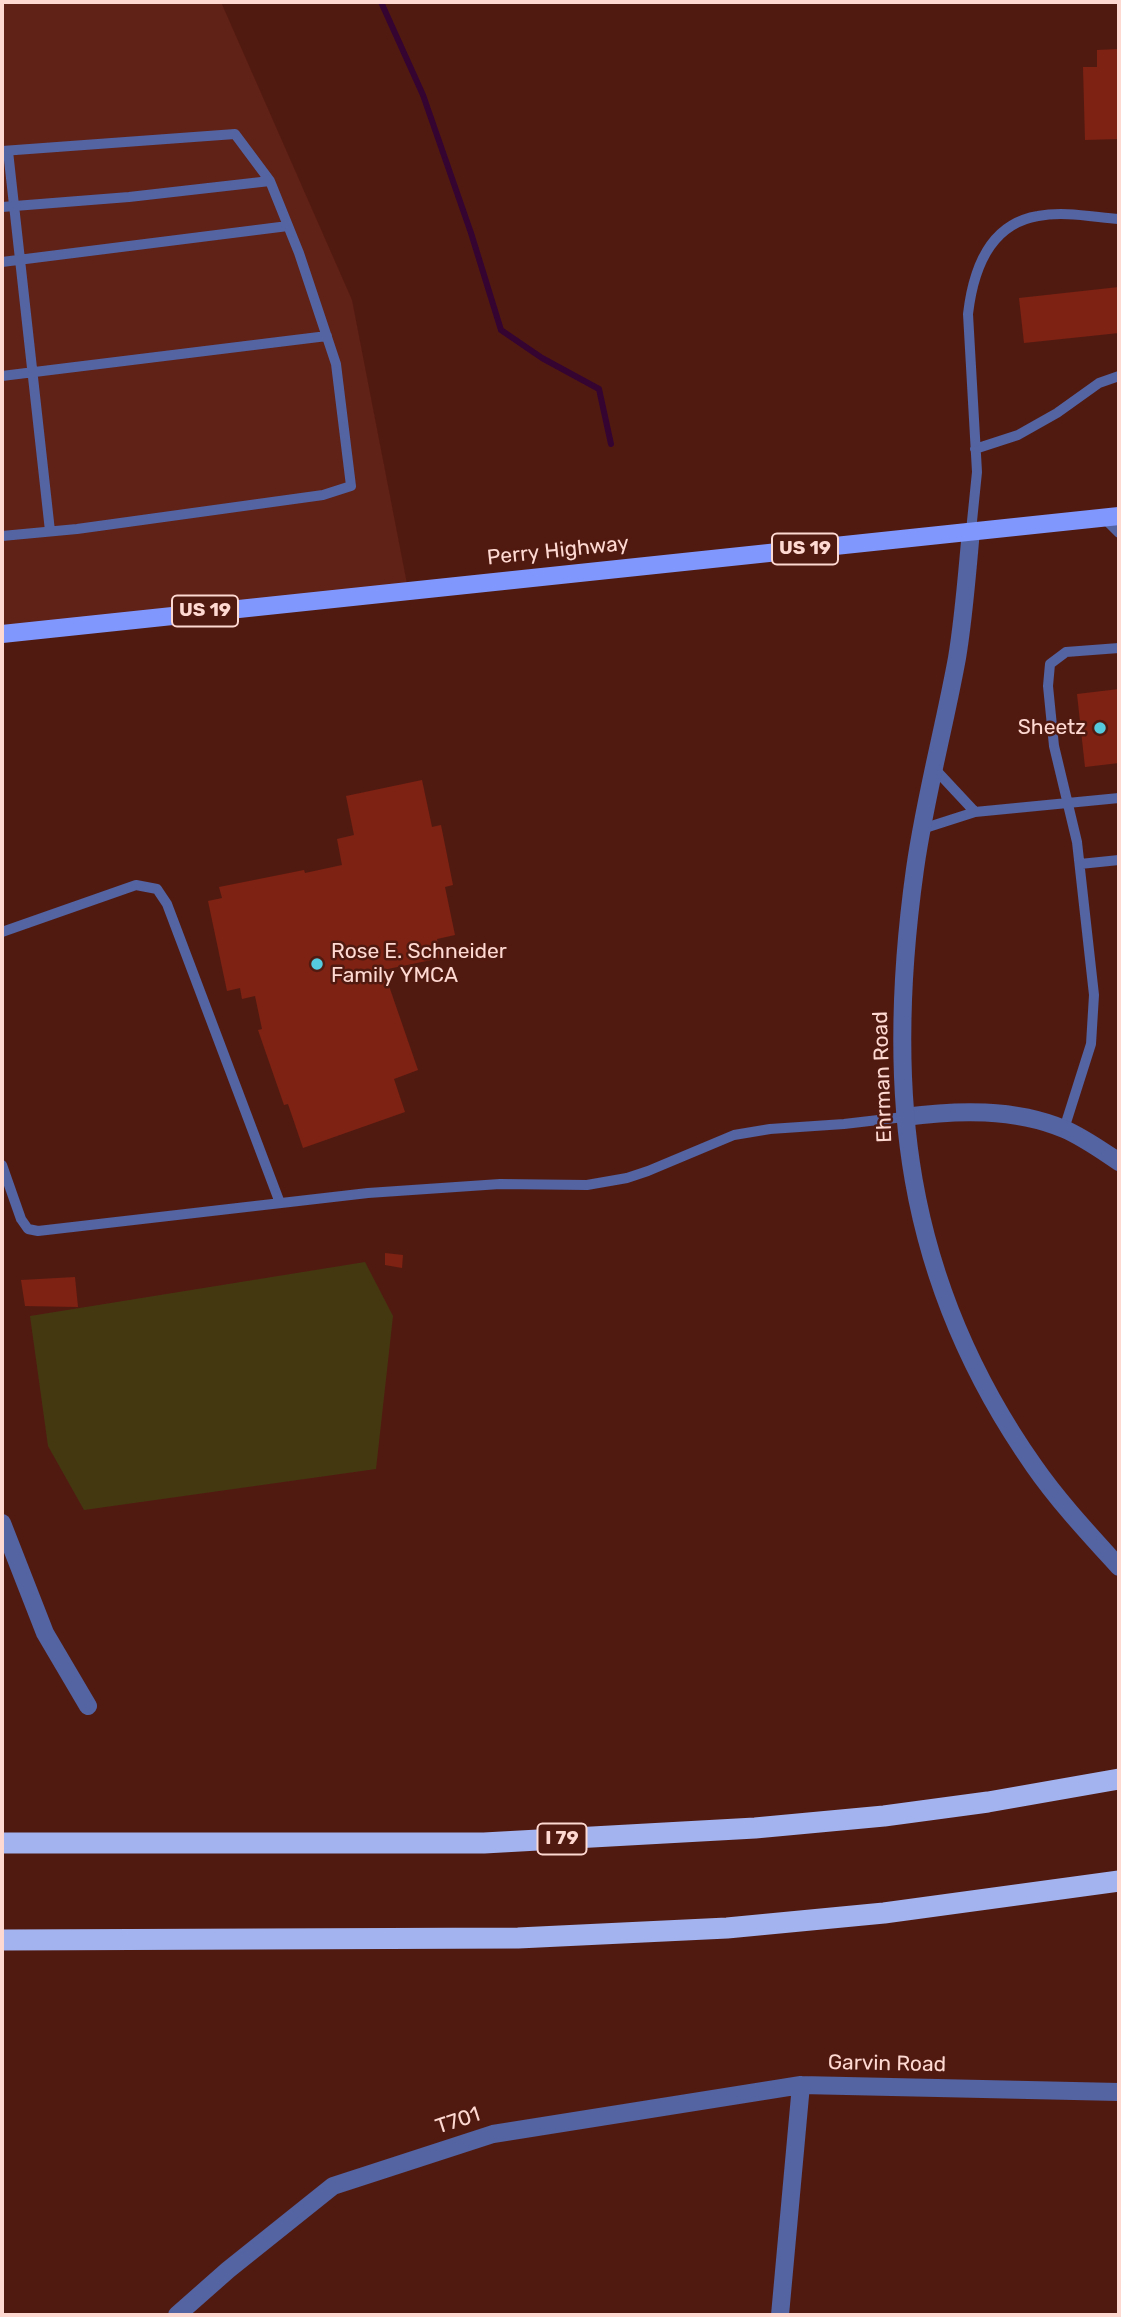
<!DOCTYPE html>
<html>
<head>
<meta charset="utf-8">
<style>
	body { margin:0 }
	#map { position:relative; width:1121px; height:2317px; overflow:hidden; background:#511a11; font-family:Rubik,sans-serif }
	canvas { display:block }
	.frame { position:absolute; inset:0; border:4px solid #fed9d2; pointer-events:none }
</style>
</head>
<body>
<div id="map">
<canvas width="1121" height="2317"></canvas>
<div class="frame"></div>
</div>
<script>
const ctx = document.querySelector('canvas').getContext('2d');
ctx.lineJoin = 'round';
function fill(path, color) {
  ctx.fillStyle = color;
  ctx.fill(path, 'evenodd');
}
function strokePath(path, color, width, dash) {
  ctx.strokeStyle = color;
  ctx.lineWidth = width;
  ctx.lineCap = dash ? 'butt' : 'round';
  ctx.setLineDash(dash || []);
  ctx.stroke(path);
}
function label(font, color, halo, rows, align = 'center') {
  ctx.font = font + ' Rubik,sans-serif';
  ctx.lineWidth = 5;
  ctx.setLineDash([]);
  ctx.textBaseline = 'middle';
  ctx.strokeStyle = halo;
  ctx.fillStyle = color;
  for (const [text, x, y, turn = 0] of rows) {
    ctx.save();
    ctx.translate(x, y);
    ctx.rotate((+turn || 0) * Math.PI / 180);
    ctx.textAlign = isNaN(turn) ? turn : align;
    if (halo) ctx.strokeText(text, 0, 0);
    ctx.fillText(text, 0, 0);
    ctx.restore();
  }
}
fill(new Path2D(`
	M 2,2 L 221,2 L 352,300 L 408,589 L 2,634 Z`), '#602116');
fill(new Path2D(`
	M 365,1262 L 393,1316 L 376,1469 L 84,1510 L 48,1446 L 30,1316 Z`), '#443811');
strokePath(new Path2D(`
	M 381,2 L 423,95 L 471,233 L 501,330 L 542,358 L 599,389 L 611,444`), '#350431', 6);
fill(new Path2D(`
	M 1119,49 L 1119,139 L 1085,140 L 1083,67 L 1097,67 L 1097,50 Z
	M 1119,287 L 1119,333 L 1024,343 L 1019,298 Z
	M 1119,689 L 1119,763 L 1085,767 L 1077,694 Z
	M 422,780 L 432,827 L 441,825 L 453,885 L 445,887 L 455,935 L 437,939 L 441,958 L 383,970 L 386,987 L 389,986 L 418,1070 L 394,1079 L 405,1112 L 303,1148 L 288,1104 L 284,1105 L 258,1030 L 262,1029 L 255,996 L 242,999 L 240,988 L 227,991 L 208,901 L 222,898 L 219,887 L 304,870 L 305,873 L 342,865 L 337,839 L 354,835 L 346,796 Z
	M 385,1253 L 403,1255 L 402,1268 L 385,1265 Z
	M 75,1277 L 78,1307 L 25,1306 L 21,1280 Z`), '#7e2213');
strokePath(new Path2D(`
	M 2,151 L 235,134 L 270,181
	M 8,151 L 50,531
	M 2,207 L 129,197 L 270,181 L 299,253 L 336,364 L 351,486 L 323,495 L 77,529 L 2,536
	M 2,262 L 288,226
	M 2,376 L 327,336
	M 975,449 L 1018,435 L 1057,413 L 1099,383 L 1119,376
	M 1104,518 L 1119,533
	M 971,531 L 977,472 L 968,314 C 973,271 989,224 1038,216 C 1064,211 1093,217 1119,219
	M 933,767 L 975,812
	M 922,829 L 975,812 L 1119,798
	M 1080,864 L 1119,860
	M 2,932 L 136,885 L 157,889 L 167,904 L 280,1203
	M 1064,1129 L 1091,1044 L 1094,995 L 1077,842 L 1054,746 L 1048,686 L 1050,664 L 1066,652 L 1119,648
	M 2,1165 L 21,1219 L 28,1229 L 38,1231 L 368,1193 L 500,1184 L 587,1185 L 627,1178 L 648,1171 L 734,1135 L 770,1129 L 844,1124 L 904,1117`), '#5463a1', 10);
strokePath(new Path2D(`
	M 904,1117 C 957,1110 1014,1108 1064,1129 C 1083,1137 1101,1150 1119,1162
	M 2,1523 L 45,1633 L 88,1706
	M 177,2315 L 228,2270 L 333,2186 L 493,2134 L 801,2085 L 1119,2092
	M 780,2315 L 801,2085`), '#5463a1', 18);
strokePath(new Path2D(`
	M 971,531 C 967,573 964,616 957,658 C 944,729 925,798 915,869 C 884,1090 903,1279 1034,1466 C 1059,1502 1090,1535 1119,1567`), '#5463a1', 18);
strokePath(new Path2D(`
	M 2,634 L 1119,516`), '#8098fd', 18);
strokePath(new Path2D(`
	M 2,1843 L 484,1843 L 755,1828 L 884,1816 L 988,1802 L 1119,1779
	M 2,1940 L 518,1938 L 727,1928 L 884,1913 L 1119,1881`), '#a2b3ef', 21);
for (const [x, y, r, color] of [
	[1100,728,7,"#55cadf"],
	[317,964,7,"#55cadf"]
]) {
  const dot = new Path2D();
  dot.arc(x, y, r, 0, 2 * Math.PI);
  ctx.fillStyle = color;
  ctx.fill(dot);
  strokePath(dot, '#511a11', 2.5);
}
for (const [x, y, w] of [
	[805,549,66],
	[205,611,66],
	[562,1839,49]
]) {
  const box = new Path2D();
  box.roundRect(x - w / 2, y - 15.5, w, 31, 5);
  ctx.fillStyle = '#511a11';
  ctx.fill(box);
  strokePath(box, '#fed9d2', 2);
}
label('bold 19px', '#fed9d2', null, [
	["US 19",805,549],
	["US 19",205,611],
	["I 79",562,1839]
]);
label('21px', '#fed9d2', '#511a11', [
	["Perry Highway",558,551,-6],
	["Ehrman Road",883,1077,-92],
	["Garvin Road",887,2064,1],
	["T701",458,2121,-18]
]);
label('21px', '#fed9d2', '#511a11', [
	["Sheetz",1086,728],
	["Rose E. Schneider",331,952,"left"],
	["Family YMCA",331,976,"left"]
], 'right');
</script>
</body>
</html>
